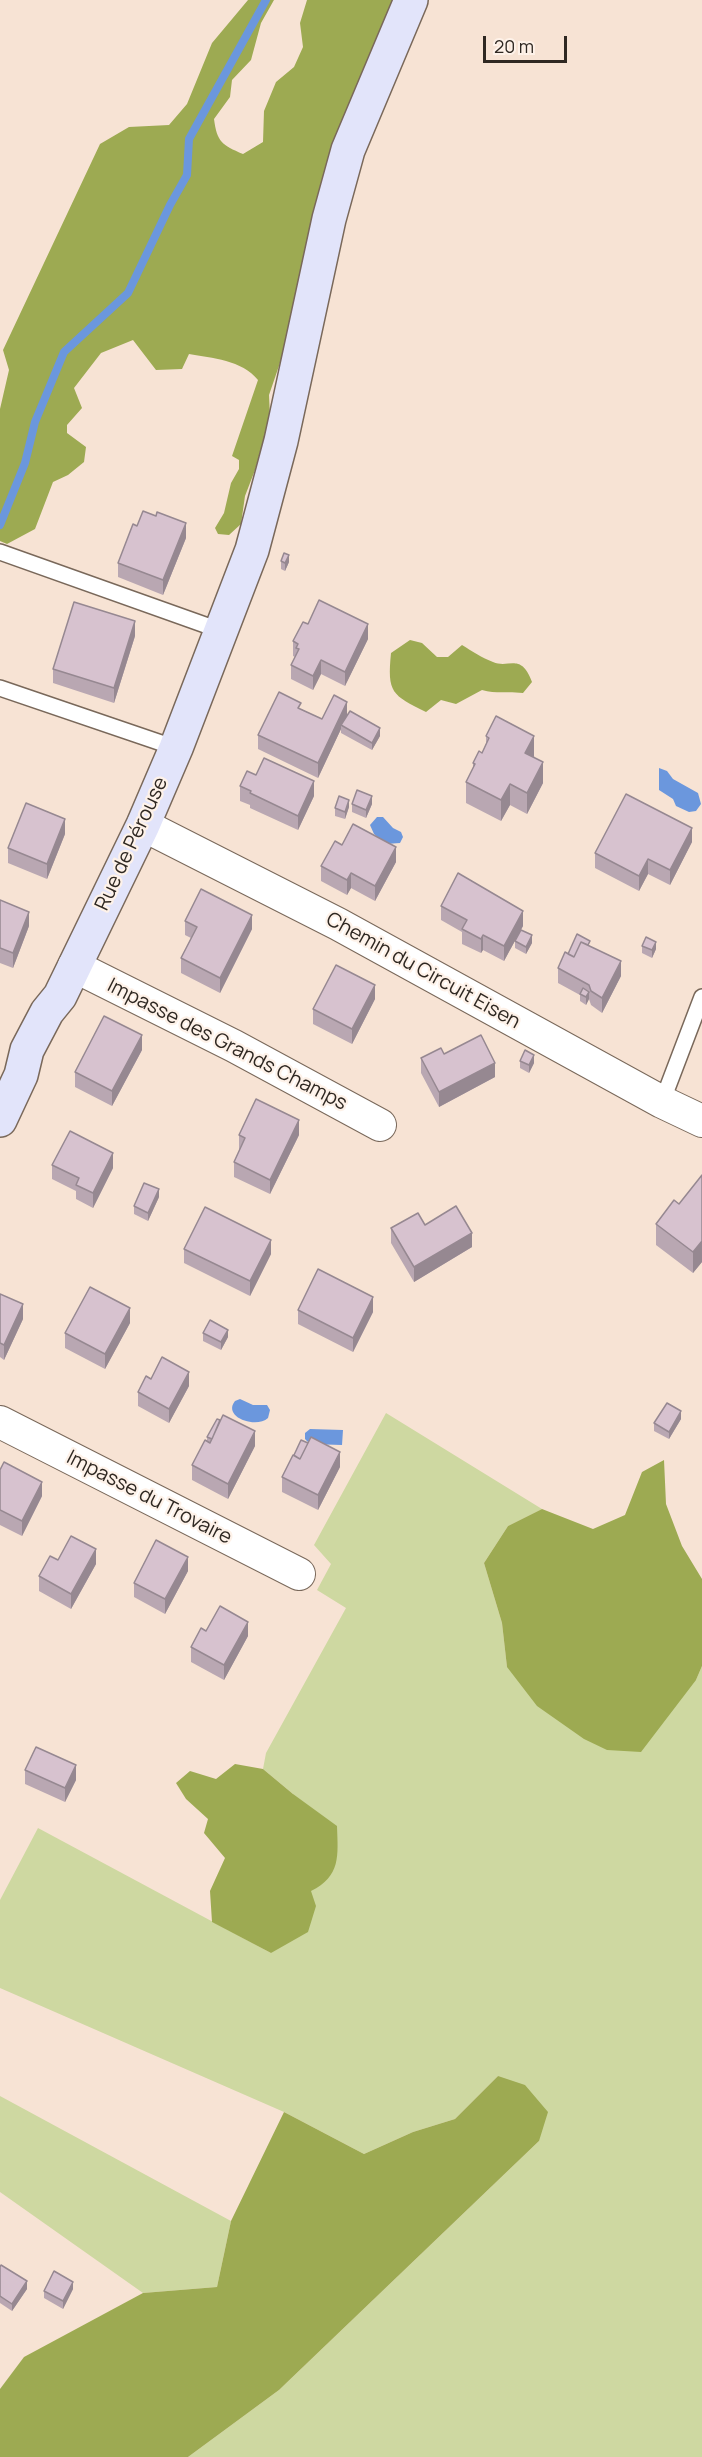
<!DOCTYPE html>
<html>
<head>
<meta charset="utf-8">
<style>
	body { margin:0 }
	#map { position:relative; width:702px; height:2457px; overflow:hidden; background:#f7e3d4; font-family:Manrope,sans-serif }
	canvas { display:block }
	.scale { position:absolute; left:483px; top:36px; width:84px; height:27px; box-sizing:border-box; border:3px solid #2f2822; border-top:0; padding-left:8px; font-size:18px; line-height:21px; white-space:nowrap; color:#2f2822; -webkit-text-stroke:4px #fef2e9; paint-order:stroke }
</style>
</head>
<body>
<div id="map">
<canvas width="702" height="2457"></canvas>
<div class="scale">20 m</div>
</div>
<script>
const ctx = document.querySelector('canvas').getContext('2d');
ctx.lineJoin = 'round';
function fill(path, color) {
  ctx.fillStyle = color;
  ctx.fill(path, 'evenodd');
}
function strokePath(path, color, width, dash) {
  ctx.strokeStyle = color;
  ctx.lineWidth = width;
  ctx.lineCap = dash ? 'butt' : 'round';
  ctx.setLineDash(dash || []);
  ctx.stroke(path);
}
function label(font, color, halo, rows, align = 'center') {
  ctx.font = font + ' Manrope,sans-serif';
  ctx.lineWidth = 4.5;
  ctx.setLineDash([]);
  ctx.textBaseline = 'middle';
  ctx.strokeStyle = halo;
  ctx.fillStyle = color;
  for (const [text, x, y, turn = 0] of rows) {
    ctx.save();
    ctx.translate(x, y);
    ctx.rotate((+turn || 0) * Math.PI / 180);
    ctx.textAlign = isNaN(turn) ? turn : align;
    if (halo) ctx.strokeText(text, 0, 0);
    ctx.fillText(text, 0, 0);
    ctx.restore();
  }
}
fill(new Path2D(`
	M 386,1413 L 542,1509 L 508,1526 L 484,1563 L 502,1623 L 507,1667 L 696,1680 L 702,1666 L 702,2457 L 188,2457 L 279,2390 L 539,2141 L 498,2076 L 455,2119 L 413,2132 L 364,2154 L 284,2112 L 0,1988 L 0,1900 L 38,1828 L 271,1953 L 310,1891 L 293,1794 L 263,1769 L 266,1753 L 346,1608 L 317,1590 L 331,1564 L 314,1545 Z
	M 0,2096 L 231,2221 L 217,2287 L 143,2293 L 0,2192 Z`), '#ced8a1');
fill(new Path2D(`
	M 248,0 L 274,0 L 261,23 L 251,60 L 232,80 L 230,97 L 214,119 C 217,142 222,145 243,154 L 263,142 L 264,111 L 276,82 L 294,67 L 303,47 L 300,23 L 307,0 L 394,0 L 369,55 L 319,194 L 283,359 L 281,360 L 269,395 L 270,417 L 255,470 L 245,496 L 241,524 L 229,535 L 218,534 L 215,528 L 224,513 L 231,483 L 239,469 L 239,460 L 232,456 L 258,380 C 242,360 212,358 189,354 L 182,369 L 156,370 L 133,340 L 101,353 L 74,388 L 82,408 L 67,425 L 67,433 L 86,447 L 84,462 L 68,475 L 53,482 L 35,529 L 7,544 L 0,541 L 0,409 L 9,370 L 3,350 L 100,144 L 129,127 L 169,125 L 187,104 L 212,43 Z
	M 410,640 L 422,643 L 437,657 L 448,657 L 462,645 C 472,651 482,658 493,662 C 509,669 521,652 532,682 L 523,693 C 508,691 496,694 482,690 L 456,704 L 441,700 L 426,712 C 392,695 387,693 391,653 Z
	M 664,1460 L 666,1504 L 682,1546 L 702,1579 L 702,1666 L 696,1680 L 641,1752 L 607,1750 L 584,1739 L 537,1706 L 507,1667 L 502,1623 L 484,1563 L 508,1526 L 542,1509 L 593,1529 L 625,1515 L 642,1472 Z
	M 235,1764 L 263,1769 L 293,1794 L 337,1826 C 338,1856 341,1876 311,1891 L 316,1906 L 308,1932 L 271,1953 L 212,1922 L 210,1891 L 225,1858 L 204,1833 L 208,1819 L 186,1799 L 176,1783 L 190,1771 L 216,1779 Z
	M 498,2076 L 525,2085 L 548,2112 L 539,2141 L 279,2390 L 188,2457 L 0,2457 L 0,2389 L 24,2357 L 143,2293 L 217,2287 L 231,2221 L 284,2112 L 364,2154 L 413,2132 L 455,2119 Z`), '#9daa52');
fill(new Path2D(`
	M 659,768 L 667,771 L 673,779 L 698,793 L 701,804 L 696,811 L 689,812 L 676,806 L 673,799 L 659,790 Z
	M 377,817 L 383,817 L 393,828 L 401,832 L 403,837 L 400,843 L 386,844 L 374,834 L 370,825 Z
	M 240,1399 L 253,1405 L 267,1405 L 270,1410 L 268,1418 C 256,1429 222,1417 235,1401 Z
	M 310,1429 L 343,1430 L 342,1445 L 310,1444 L 305,1439 L 305,1433 Z`), '#6b97dd');
strokePath(new Path2D(`
	M 0,525 L 25,463 L 35,422 L 64,352 L 128,293 L 170,205 L 187,175 L 189,139 L 266,0`), '#6b97dd', 8);
const lane = new Path2D(`
	M 0,552 L 222,631
	M 0,688 L 176,748
	M 662,1102 L 702,997`);
const street = new Path2D(`
	M 143,825 L 338,924 L 662,1102 L 702,1121
	M 74,966 L 234,1046 L 380,1125
	M 0,1422 L 299,1574`);
const secondary = new Path2D(`
	M 0,1120 L 21,1075 L 27,1050 L 47,1012 L 60,996 L 143,825 L 176,748 L 252,550 L 281,441 L 329,219 L 348,150 L 411,0`);
strokePath(lane, '#79685a', 18);
strokePath(street, '#79685a', 34);
strokePath(secondary, '#79685a', 36);
strokePath(lane, '#fff', 15);
strokePath(street, '#fff', 32);
strokePath(secondary, '#e2e4fa', 33);
fill(new Path2D(`
	M 186,538 L 163,595 L 118,577 L 118,563 Z
	M 281,561 L 289,562 L 285,571 L 281,569 Z
	M 308,624 L 368,639 L 345,686 L 321,674 L 313,690 L 291,679 L 291,665 L 295,657 L 293,656 L 293,641 Z
	M 135,636 L 114,703 L 53,683 L 53,669 Z
	M 301,709 L 322,719 L 347,714 L 380,736 L 372,750 L 341,733 L 341,729 L 318,778 L 258,749 L 258,735 Z
	M 486,736 L 534,756 L 543,783 L 527,814 L 510,805 L 501,821 L 466,803 L 466,782 L 473,769 L 473,763 L 482,753 L 486,744 Z
	M 256,775 L 314,796 L 298,830 L 250,808 L 250,805 L 240,801 L 240,786 Z
	M 352,804 L 372,804 L 366,818 L 352,812 Z
	M 349,807 L 345,819 L 335,816 L 335,808 Z
	M 65,834 L 47,879 L 8,863 L 8,848 Z
	M 692,842 L 670,885 L 648,874 L 639,891 L 595,868 L 595,853 Z
	M 342,845 L 396,862 L 375,901 L 351,888 L 347,895 L 321,881 L 321,866 Z
	M 0,900 L 29,926 L 13,968 L 0,963 Z
	M 441,906 L 523,926 L 504,961 L 483,950 L 481,953 L 462,944 L 462,932 L 441,920 Z
	M 185,921 L 252,929 L 220,993 L 181,973 L 181,958 L 191,938 L 185,935 Z
	M 515,941 L 532,943 L 526,954 L 515,948 Z
	M 590,946 L 621,976 L 602,1013 L 591,1005 L 589,999 L 586,1005 L 580,1001 L 580,995 L 558,983 L 558,968 L 568,954 Z
	M 642,946 L 656,949 L 652,958 L 642,953 Z
	M 375,999 L 352,1044 L 313,1024 L 313,1009 Z
	M 142,1050 L 112,1106 L 75,1087 L 75,1072 Z
	M 444,1054 L 495,1077 L 439,1107 L 421,1073 L 421,1058 Z
	M 520,1061 L 534,1063 L 529,1073 L 520,1068 Z
	M 239,1135 L 299,1135 L 270,1194 L 234,1177 L 234,1162 L 240,1150 L 239,1150 Z
	M 52,1165 L 113,1168 L 93,1208 L 76,1199 L 76,1191 L 52,1179 Z
	M 702,1175 L 702,1262 L 693,1273 L 656,1245 L 656,1224 L 679,1204 Z
	M 159,1197 L 148,1221 L 134,1214 L 134,1206 Z
	M 425,1225 L 472,1247 L 414,1282 L 391,1243 L 391,1228 Z
	M 184,1249 L 271,1254 L 250,1296 L 184,1263 Z
	M 0,1294 L 23,1319 L 4,1360 L 0,1357 Z
	M 298,1310 L 373,1312 L 353,1352 L 298,1324 Z
	M 130,1323 L 105,1369 L 65,1348 L 65,1333 Z
	M 203,1333 L 228,1337 L 221,1350 L 203,1341 Z
	M 151,1379 L 189,1386 L 169,1423 L 138,1406 L 138,1392 Z
	M 681,1419 L 669,1439 L 654,1431 L 654,1423 Z
	M 207,1437 L 255,1446 L 228,1499 L 192,1480 L 192,1465 L 207,1441 Z
	M 340,1467 L 318,1510 L 282,1492 L 282,1477 Z
	M 0,1470 L 42,1496 L 22,1536 L 0,1525 Z
	M 58,1560 L 96,1564 L 71,1609 L 39,1591 L 39,1576 Z
	M 188,1571 L 165,1614 L 134,1597 L 134,1583 Z
	M 206,1631 L 248,1636 L 224,1680 L 191,1662 L 191,1647 Z
	M 25,1770 L 76,1780 L 65,1802 L 25,1784 Z
	M 0,2267 L 27,2289 L 12,2311 L 0,2303 Z
	M 73,2289 L 63,2309 L 44,2298 L 44,2291 Z`), '#b9a7b2');
fill(new Path2D(`
	M 186,523 L 186,538 L 163,595 L 163,580 Z
	M 289,555 L 289,562 L 285,571 L 285,563 Z
	M 135,621 L 135,636 L 114,703 L 114,688 Z
	M 368,624 L 368,639 L 345,686 L 345,672 Z
	M 321,660 L 321,674 L 313,690 L 313,676 Z
	M 347,702 L 347,716 L 341,725 L 341,729 L 318,778 L 318,763 Z
	M 380,728 L 380,736 L 372,750 L 372,743 Z
	M 534,736 L 534,756 L 525,774 L 525,753 Z
	M 543,762 L 543,783 L 527,814 L 527,793 Z
	M 314,781 L 314,796 L 298,830 L 298,816 Z
	M 510,784 L 510,805 L 501,821 L 501,800 Z
	M 372,796 L 372,804 L 366,818 L 366,810 Z
	M 349,800 L 349,807 L 345,819 L 345,812 Z
	M 65,819 L 65,834 L 47,879 L 47,864 Z
	M 692,828 L 692,842 L 670,885 L 670,870 Z
	M 396,847 L 396,862 L 375,901 L 375,886 Z
	M 648,859 L 648,874 L 639,891 L 639,876 Z
	M 351,873 L 351,888 L 347,895 L 347,880 Z
	M 523,911 L 523,926 L 504,961 L 504,946 Z
	M 29,912 L 29,926 L 13,968 L 13,953 Z
	M 252,915 L 252,929 L 220,993 L 220,978 Z
	M 483,935 L 483,950 L 481,953 L 481,939 Z
	M 532,935 L 532,943 L 526,954 L 526,947 Z
	M 656,942 L 656,949 L 652,958 L 652,950 Z
	M 621,961 L 621,976 L 602,1013 L 602,998 Z
	M 375,985 L 375,999 L 352,1044 L 352,1029 Z
	M 589,992 L 589,999 L 586,1005 L 586,997 Z
	M 142,1035 L 142,1050 L 112,1106 L 112,1091 Z
	M 534,1055 L 534,1063 L 529,1073 L 529,1065 Z
	M 495,1063 L 495,1077 L 439,1107 L 439,1092 Z
	M 299,1120 L 299,1135 L 270,1194 L 270,1180 Z
	M 113,1153 L 113,1168 L 93,1208 L 93,1193 Z
	M 159,1189 L 159,1197 L 148,1221 L 148,1213 Z
	M 472,1233 L 472,1247 L 414,1282 L 414,1267 Z
	M 271,1240 L 271,1254 L 250,1296 L 250,1281 Z
	M 702,1241 L 702,1262 L 693,1273 L 693,1252 Z
	M 373,1297 L 373,1312 L 353,1352 L 353,1338 Z
	M 23,1304 L 23,1319 L 4,1360 L 4,1345 Z
	M 130,1308 L 130,1323 L 105,1369 L 105,1354 Z
	M 228,1330 L 228,1337 L 221,1350 L 221,1342 Z
	M 189,1372 L 189,1386 L 169,1423 L 169,1409 Z
	M 681,1411 L 681,1419 L 669,1439 L 669,1432 Z
	M 255,1431 L 255,1446 L 228,1499 L 228,1484 Z
	M 340,1452 L 340,1467 L 318,1510 L 318,1495 Z
	M 42,1482 L 42,1496 L 22,1536 L 22,1521 Z
	M 96,1549 L 96,1564 L 71,1609 L 71,1594 Z
	M 188,1557 L 188,1571 L 165,1614 L 165,1599 Z
	M 248,1622 L 248,1636 L 224,1680 L 224,1665 Z
	M 76,1765 L 76,1780 L 65,1802 L 65,1788 Z
	M 27,2281 L 27,2289 L 12,2311 L 12,2304 Z
	M 73,2282 L 73,2289 L 63,2309 L 63,2301 Z`), '#968891');
const building = new Path2D(`
	M 143,511 L 156,516 L 157,512 L 186,523 L 163,580 L 118,563 L 133,524 L 137,526 Z
	M 284,553 L 289,555 L 285,563 L 281,561 Z
	M 319,600 L 368,624 L 345,672 L 321,660 L 313,676 L 291,665 L 299,649 L 296,648 L 298,644 L 293,641 L 303,622 L 308,624 Z
	M 74,602 L 135,621 L 114,688 L 53,669 Z
	M 279,692 L 301,703 L 298,708 L 322,719 L 334,695 L 347,702 L 318,763 L 258,735 Z
	M 350,711 L 380,728 L 372,743 L 341,725 Z
	M 496,716 L 534,736 L 525,753 L 543,762 L 527,793 L 510,784 L 501,800 L 466,782 L 475,764 L 473,763 L 479,751 L 482,753 L 489,738 L 486,736 Z
	M 264,758 L 314,781 L 298,816 L 250,793 L 251,791 L 240,786 L 247,771 L 256,775 Z
	M 357,790 L 372,796 L 366,810 L 352,804 Z
	M 626,794 L 692,828 L 670,870 L 648,859 L 639,876 L 595,853 Z
	M 339,796 L 349,800 L 345,812 L 335,808 Z
	M 26,803 L 65,819 L 47,864 L 8,848 Z
	M 353,824 L 396,847 L 375,886 L 351,873 L 347,880 L 321,866 L 335,841 L 342,845 Z
	M 458,873 L 523,911 L 504,946 L 483,935 L 481,939 L 462,929 L 467,920 L 441,906 Z
	M 201,889 L 252,915 L 220,978 L 181,958 L 197,927 L 185,921 Z
	M 0,900 L 29,912 L 13,953 L 0,948 Z
	M 521,930 L 532,935 L 526,947 L 515,941 Z
	M 577,934 L 590,941 L 588,945 L 581,942 L 574,957 L 568,954 Z
	M 646,937 L 656,942 L 652,950 L 642,946 Z
	M 581,942 L 621,961 L 602,998 L 591,991 L 589,985 L 558,968 L 565,952 L 574,957 Z
	M 336,965 L 375,985 L 352,1029 L 313,1009 Z
	M 583,988 L 589,992 L 586,997 L 580,994 Z
	M 104,1016 L 142,1035 L 112,1091 L 75,1072 Z
	M 481,1035 L 495,1063 L 439,1092 L 421,1058 L 441,1048 L 444,1054 Z
	M 525,1050 L 534,1055 L 529,1065 L 520,1061 Z
	M 256,1099 L 299,1120 L 270,1180 L 234,1162 L 245,1138 L 239,1135 Z
	M 70,1131 L 113,1153 L 93,1193 L 76,1185 L 79,1178 L 52,1165 Z
	M 702,1175 L 702,1241 L 693,1252 L 656,1224 L 674,1200 L 679,1204 Z
	M 144,1183 L 159,1189 L 148,1213 L 134,1206 Z
	M 456,1206 L 472,1233 L 414,1267 L 391,1228 L 418,1213 L 425,1225 Z
	M 205,1207 L 271,1240 L 250,1281 L 184,1249 Z
	M 318,1269 L 373,1297 L 353,1338 L 298,1310 Z
	M 90,1287 L 130,1308 L 105,1354 L 65,1333 Z
	M 0,1294 L 23,1304 L 4,1345 L 0,1343 Z
	M 210,1320 L 228,1330 L 221,1342 L 203,1333 Z
	M 162,1357 L 189,1372 L 169,1409 L 138,1392 L 146,1376 L 151,1379 Z
	M 667,1403 L 681,1411 L 669,1432 L 654,1423 Z
	M 223,1415 L 255,1431 L 228,1484 L 192,1465 L 205,1440 L 210,1443 Z
	M 217,1419 L 220,1420 L 212,1439 L 207,1437 Z
	M 311,1437 L 340,1452 L 318,1495 L 282,1477 L 293,1455 L 300,1459 Z
	M 301,1440 L 308,1443 L 300,1459 L 294,1455 Z
	M 4,1462 L 42,1482 L 22,1521 L 0,1510 L 0,1470 Z
	M 71,1536 L 96,1549 L 71,1594 L 39,1576 L 50,1556 L 58,1560 Z
	M 156,1540 L 188,1557 L 165,1599 L 134,1583 Z
	M 220,1606 L 248,1622 L 224,1665 L 191,1647 L 201,1628 L 206,1631 Z
	M 36,1747 L 76,1765 L 65,1788 L 25,1770 Z
	M 1,2265 L 27,2281 L 12,2304 L 0,2296 L 0,2267 Z
	M 54,2271 L 73,2282 L 63,2301 L 44,2291 Z`);
fill(building, '#d7c2cf');
strokePath(building, '#968891', 1.5);
label('20px', '#2f2822', '#fef2e9', [
	["Rue de Pérouse",132,844,-65],
	["Chemin du Circuit Eisen",423,971,29],
	["Impasse des Grands Champs",227,1045,27],
	["Impasse du Trovaire",149,1498,27]
]);
</script>
</body>
</html>
